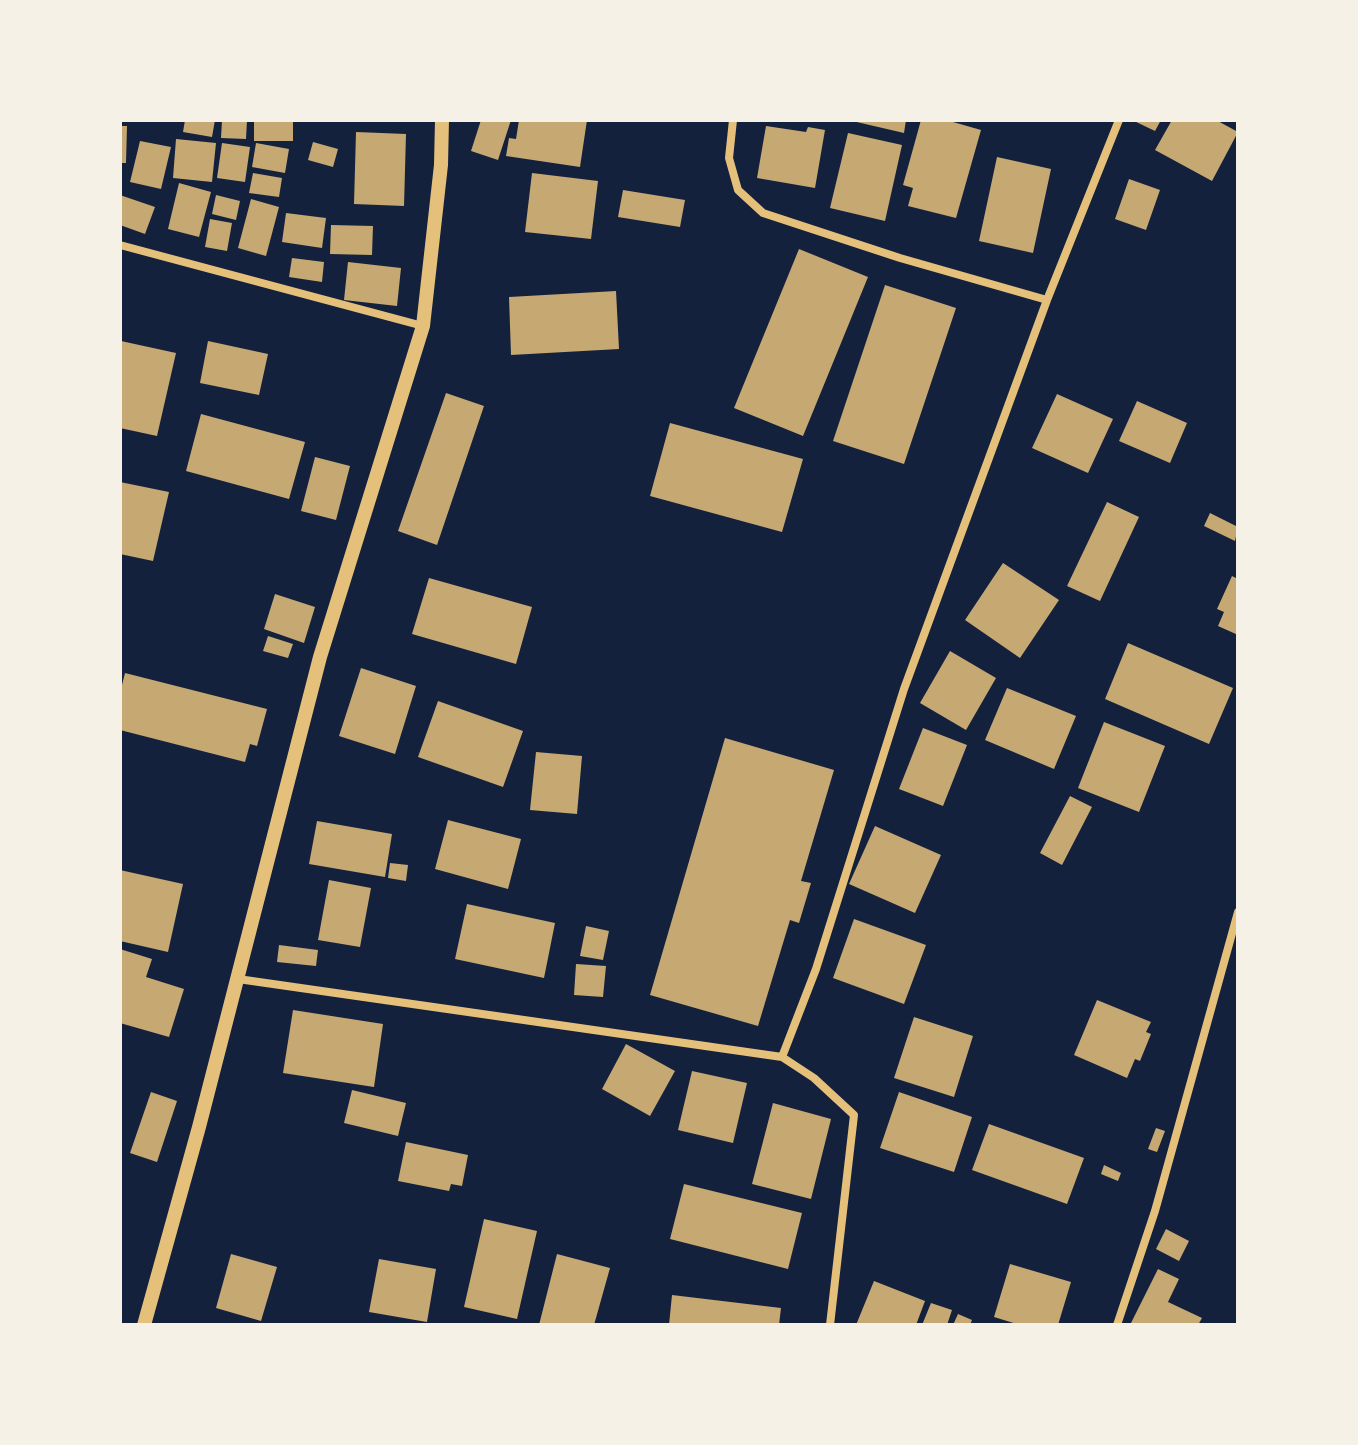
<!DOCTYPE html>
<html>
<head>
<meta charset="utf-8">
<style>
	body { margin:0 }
	#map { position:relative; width:1358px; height:1445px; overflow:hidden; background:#14213d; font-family:Barlow,sans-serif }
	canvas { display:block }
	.frame { position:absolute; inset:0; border:122px solid #f6f1e7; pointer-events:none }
</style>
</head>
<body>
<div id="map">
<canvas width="1358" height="1445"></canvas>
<div class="frame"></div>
</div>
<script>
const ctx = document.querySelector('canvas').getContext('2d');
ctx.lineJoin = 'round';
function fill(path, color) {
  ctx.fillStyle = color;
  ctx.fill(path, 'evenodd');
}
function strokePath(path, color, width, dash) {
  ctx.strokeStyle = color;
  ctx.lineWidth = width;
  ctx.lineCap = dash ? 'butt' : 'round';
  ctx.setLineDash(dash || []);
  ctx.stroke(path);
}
fill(new Path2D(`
	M 185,120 L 215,120 L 212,137 L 183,132 Z
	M 222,120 L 247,120 L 246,139 L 221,138 Z
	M 254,120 L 293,120 L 293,141 L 254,141 Z
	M 481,120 L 511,120 L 498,160 L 471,151 Z
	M 519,120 L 587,120 L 580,167 L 506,156 L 509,138 L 516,139 Z
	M 848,120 L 906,120 L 904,133 Z
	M 921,120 L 946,120 L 981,130 L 956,218 L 908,206 L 913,188 L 903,185 Z
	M 1132,120 L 1161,120 L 1155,131 Z
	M 1172,120 L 1216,120 L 1238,132 L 1212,181 L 1155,150 Z
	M 120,126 L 127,126 L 126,163 L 120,163 Z
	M 766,126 L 806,132 L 808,127 L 825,130 L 815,188 L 757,178 Z
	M 356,132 L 406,134 L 404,206 L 354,204 Z
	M 848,133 L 902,145 L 885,221 L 830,208 Z
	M 176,139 L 216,143 L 212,182 L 173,178 Z
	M 140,141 L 171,147 L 161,189 L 130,182 Z
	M 313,142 L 338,149 L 333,167 L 308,160 Z
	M 222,143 L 250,147 L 245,182 L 217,178 Z
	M 256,143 L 289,149 L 285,173 L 252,167 Z
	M 997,157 L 1051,169 L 1033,253 L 979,241 Z
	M 253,173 L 282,178 L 279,197 L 249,193 Z
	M 532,173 L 598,181 L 591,239 L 525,232 Z
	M 1129,179 L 1160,190 L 1146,230 L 1115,219 Z
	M 179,183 L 211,192 L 199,237 L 168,229 Z
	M 623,190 L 685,200 L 680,227 L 618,217 Z
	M 120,195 L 155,207 L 145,234 L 120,225 Z
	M 216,195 L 240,201 L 236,220 L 212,214 Z
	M 251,199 L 279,207 L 266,256 L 238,248 Z
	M 286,213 L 326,218 L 322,248 L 282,242 Z
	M 210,219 L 232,223 L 227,251 L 205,247 Z
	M 331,225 L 373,226 L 372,255 L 330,254 Z
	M 799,249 L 868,277 L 803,436 L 734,408 Z
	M 292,258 L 324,262 L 322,282 L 289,277 Z
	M 348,262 L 401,268 L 397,306 L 344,300 Z
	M 885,285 L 956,308 L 904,464 L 833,441 Z
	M 616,291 L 619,349 L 511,355 L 509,297 Z
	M 121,341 L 176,353 L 157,436 L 120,428 Z
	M 208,341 L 268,354 L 259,395 L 200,383 Z
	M 446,393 L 484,406 L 437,545 L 398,531 Z
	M 1057,394 L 1113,419 L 1088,473 L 1032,448 Z
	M 1137,401 L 1187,423 L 1170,463 L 1119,441 Z
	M 201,414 L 305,442 L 289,499 L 186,471 Z
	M 670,423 L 803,459 L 782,532 L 650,496 Z
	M 315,457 L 350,466 L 336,520 L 301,511 Z
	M 120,482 L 169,492 L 153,561 L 120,554 Z
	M 1107,502 L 1139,517 L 1100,601 L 1067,586 Z
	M 1210,513 L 1238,527 L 1235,541 L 1204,526 Z
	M 1003,563 L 1059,600 L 1020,658 L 965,620 Z
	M 1232,576 L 1238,579 L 1238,635 L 1218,626 L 1224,612 L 1217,609 Z
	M 429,578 L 532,607 L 516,664 L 412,634 Z
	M 275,594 L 315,607 L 304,643 L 264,629 Z
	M 268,636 L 293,644 L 288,658 L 263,651 Z
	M 1128,643 L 1233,688 L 1209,744 L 1105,699 Z
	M 950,651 L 996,678 L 966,730 L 920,703 Z
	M 361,668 L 416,686 L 395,754 L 339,736 Z
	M 125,673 L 267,709 L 257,746 L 250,744 L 245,762 L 120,730 L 120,693 Z
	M 1007,688 L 1076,716 L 1054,769 L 985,740 Z
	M 438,701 L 523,731 L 503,787 L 418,757 Z
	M 1104,722 L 1165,746 L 1139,812 L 1078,788 Z
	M 923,728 L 967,745 L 943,806 L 899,789 Z
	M 725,738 L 834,770 L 801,881 L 811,883 L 799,923 L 790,920 L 758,1026 L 650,995 Z
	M 536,752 L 582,756 L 577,814 L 530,810 Z
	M 1070,796 L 1092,807 L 1062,865 L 1040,853 Z
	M 448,820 L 521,839 L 508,889 L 435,869 Z
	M 317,821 L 392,834 L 385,877 L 309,864 Z
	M 875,826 L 941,855 L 915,913 L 849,884 Z
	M 390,863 L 408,865 L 406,881 L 388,878 Z
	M 120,870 L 183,884 L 168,952 L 120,941 Z
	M 329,880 L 371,888 L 360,947 L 318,940 Z
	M 467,904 L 555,923 L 544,978 L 455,959 Z
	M 854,919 L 926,945 L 904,1004 L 833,978 Z
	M 586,926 L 609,931 L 603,960 L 580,956 Z
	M 279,945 L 318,950 L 316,966 L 277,962 Z
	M 120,949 L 152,959 L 146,977 L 184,989 L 169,1037 L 120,1023 Z
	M 576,964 L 606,966 L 603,997 L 574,995 Z
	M 1097,1000 L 1151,1022 L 1146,1032 L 1151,1034 L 1140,1061 L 1135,1059 L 1127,1078 L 1074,1055 Z
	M 293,1010 L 383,1024 L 374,1087 L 283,1073 Z
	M 914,1017 L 973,1036 L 954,1097 L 894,1078 Z
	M 626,1044 L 675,1071 L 650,1116 L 602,1089 Z
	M 692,1071 L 747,1083 L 733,1143 L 678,1130 Z
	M 352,1090 L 406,1103 L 398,1136 L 344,1123 Z
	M 151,1092 L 177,1101 L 157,1162 L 130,1153 Z
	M 899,1092 L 972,1117 L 954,1172 L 880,1148 Z
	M 773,1103 L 831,1119 L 811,1199 L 752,1184 Z
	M 989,1124 L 1084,1158 L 1067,1204 L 972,1170 Z
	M 1156,1128 L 1165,1131 L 1157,1152 L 1148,1149 Z
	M 406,1142 L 468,1155 L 462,1186 L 451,1184 L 449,1191 L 398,1181 Z
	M 1104,1165 L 1121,1173 L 1118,1181 L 1101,1174 Z
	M 684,1184 L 802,1213 L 788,1269 L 670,1239 Z
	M 484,1219 L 537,1231 L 517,1319 L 464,1307 Z
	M 1166,1229 L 1189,1241 L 1179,1261 L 1156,1249 Z
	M 231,1254 L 277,1267 L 261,1321 L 216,1308 Z
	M 557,1254 L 610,1268 L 594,1325 L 539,1325 Z
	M 379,1259 L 436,1269 L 427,1322 L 369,1312 Z
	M 1010,1264 L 1071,1282 L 1058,1325 L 1020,1325 L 994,1317 Z
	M 1158,1269 L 1179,1279 L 1168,1302 L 1202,1318 L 1198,1325 L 1130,1325 Z
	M 874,1281 L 925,1301 L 916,1325 L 856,1325 Z
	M 672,1295 L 781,1308 L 779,1325 L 669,1325 Z
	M 931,1303 L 952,1310 L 947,1325 L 922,1325 Z
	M 958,1314 L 972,1320 L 970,1325 L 953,1325 Z`), '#c6a872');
strokePath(new Path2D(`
	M 733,120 L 729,158 L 738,190 L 763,213 L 900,258 L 1047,300
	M 120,245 L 423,326
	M 238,979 L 782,1057 L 816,969 L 904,689 L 1047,300 L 1119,120
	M 782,1057 L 814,1078 L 854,1115 L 830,1325
	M 1117,1325 L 1155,1211 L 1238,912`), '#e5c07b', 8);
strokePath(new Path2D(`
	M 144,1325 L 199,1127 L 320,657 L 423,326 L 441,165 L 442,120`), '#e5c07b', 14);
</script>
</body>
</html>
